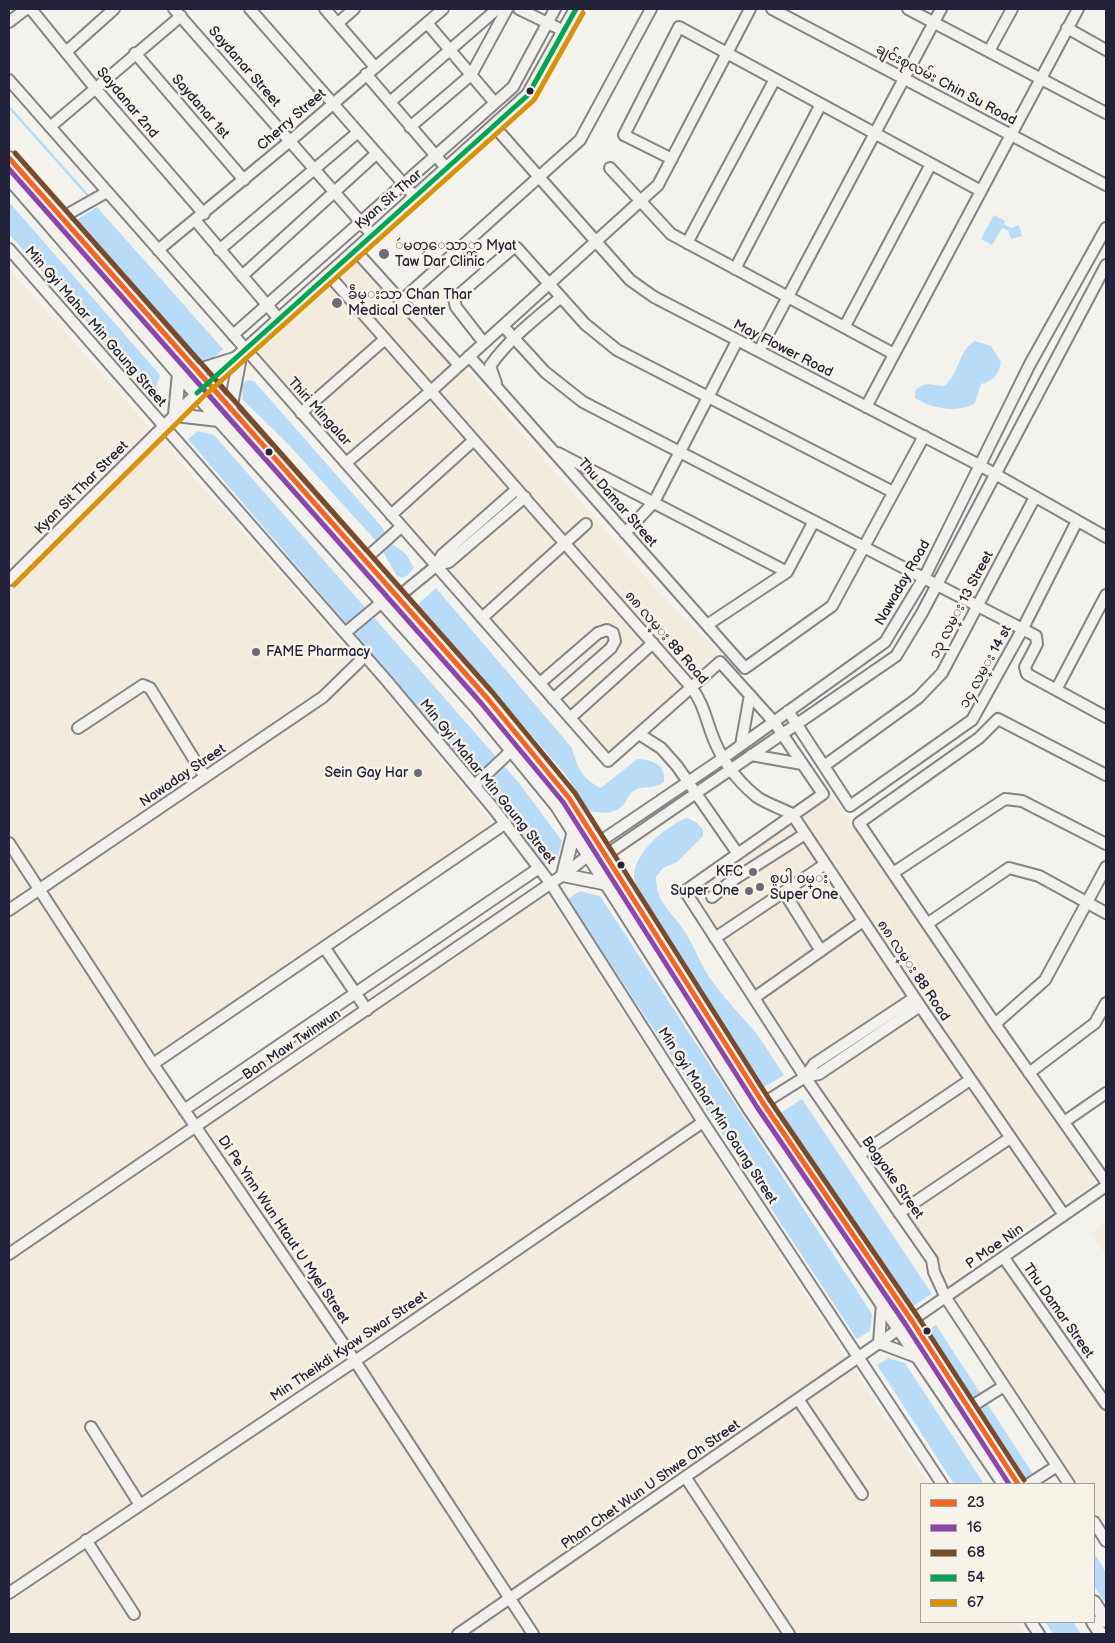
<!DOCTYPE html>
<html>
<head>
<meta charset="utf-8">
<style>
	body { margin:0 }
	#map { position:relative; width:1115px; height:1643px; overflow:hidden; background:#f4f2ec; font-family:"Balsamiq Sans",sans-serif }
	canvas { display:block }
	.frame { position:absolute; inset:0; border:10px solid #22223b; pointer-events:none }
	.legend { position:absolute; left:920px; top:1483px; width:175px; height:140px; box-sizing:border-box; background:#f7f3e8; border:1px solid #a29fa3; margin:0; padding:6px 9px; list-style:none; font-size:15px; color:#22223b }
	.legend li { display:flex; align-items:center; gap:10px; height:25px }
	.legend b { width:25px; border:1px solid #a29fa3 }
</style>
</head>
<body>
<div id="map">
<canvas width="1115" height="1643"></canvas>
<div class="frame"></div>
<ul class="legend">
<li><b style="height:6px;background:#f26522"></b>23</li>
<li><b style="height:6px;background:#8e44ad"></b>16</li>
<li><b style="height:6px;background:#7a4b2a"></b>68</li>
<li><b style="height:6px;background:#00a651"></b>54</li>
<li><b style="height:6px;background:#d79209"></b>67</li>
</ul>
</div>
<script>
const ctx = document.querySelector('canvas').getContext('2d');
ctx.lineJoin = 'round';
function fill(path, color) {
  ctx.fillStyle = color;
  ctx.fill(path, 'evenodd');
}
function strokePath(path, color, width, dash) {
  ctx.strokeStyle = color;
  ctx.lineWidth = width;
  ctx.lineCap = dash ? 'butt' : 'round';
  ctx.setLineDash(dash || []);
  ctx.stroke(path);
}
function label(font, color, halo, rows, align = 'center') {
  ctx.font = font + ' "Balsamiq Sans","Noto Sans Myanmar",sans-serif';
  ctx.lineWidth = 5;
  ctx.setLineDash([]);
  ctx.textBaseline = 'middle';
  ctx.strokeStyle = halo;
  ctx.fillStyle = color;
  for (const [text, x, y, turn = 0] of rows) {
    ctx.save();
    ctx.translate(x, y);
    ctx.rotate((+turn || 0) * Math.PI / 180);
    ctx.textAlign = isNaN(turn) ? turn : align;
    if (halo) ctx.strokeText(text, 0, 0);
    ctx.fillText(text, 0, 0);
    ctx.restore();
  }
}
fill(new Path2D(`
	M 365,252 L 668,603 L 729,661 L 610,769 L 247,363 Z
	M 9,269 L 408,718 L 493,824 L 157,1053 L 195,1113 L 538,882 L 928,1484 L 921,1484 L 921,1622 L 1017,1622 L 1025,1634 L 9,1634 Z
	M 825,786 L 1096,1182 L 946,1285 L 679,889 Z
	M 1106,1222 L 1106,1255 L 1091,1233 Z
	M 1012,1259 L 1106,1395 L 1106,1534 L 1094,1515 L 1094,1484 L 1073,1484 L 952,1301 Z`), '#f3ebdd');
fill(new Path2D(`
	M 9,202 L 160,375 L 153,398 L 9,234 Z
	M 97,207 L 223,349 L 205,366 L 75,221 Z
	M 994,215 L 1005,221 L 1004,224 L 1011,228 L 1019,225 L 1022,236 L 1011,239 L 1008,231 L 1002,228 L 992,245 L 981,239 Z
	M 975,341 L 991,346 L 1001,362 C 999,374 993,381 981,384 L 975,403 C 958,414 930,408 915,398 L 915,391 C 926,380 931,386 944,386 C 960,375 957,351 975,341 Z
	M 248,380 L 254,381 L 382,527 L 391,543 L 406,554 L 414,568 L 408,575 L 402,578 L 397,576 L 378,543 L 287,443 L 243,400 L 242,385 Z
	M 198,431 L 214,435 L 519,783 L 562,841 L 558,856 L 545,865 L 443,737 L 188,439 Z
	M 436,588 L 572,748 C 577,767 582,779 601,788 L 637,759 C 653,760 666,764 664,782 C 652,791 641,784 632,792 C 627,796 626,804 621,807 C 612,814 606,813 596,812 C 579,811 578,796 571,783 C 568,777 563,772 559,767 L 418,604 Z
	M 687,818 L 696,822 L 703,830 L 703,836 L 677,862 L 663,868 L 656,877 C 656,904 672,911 685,932 C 694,946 700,963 709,977 C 723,997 740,1014 756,1033 C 766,1046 774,1061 784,1075 L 764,1087 L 646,908 C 642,899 634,886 634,875 C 635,852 667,825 687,818 Z
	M 580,891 L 600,896 L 872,1314 L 870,1331 L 857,1339 L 568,899 Z
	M 802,1099 L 932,1294 L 910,1308 L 780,1113 Z
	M 936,1325 L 1033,1474 L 1047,1484 L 1028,1484 L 927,1331 Z
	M 888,1358 L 905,1363 L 984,1484 L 954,1484 L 877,1365 Z
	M 1094,1553 L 1106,1572 L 1106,1600 L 1104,1601 L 1094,1586 Z
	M 1045,1622 L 1073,1622 L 1081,1634 L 1053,1634 Z`), '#b8dcf7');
strokePath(new Path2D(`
	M 9,107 L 91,199`), '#b8dcf7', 2.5);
const minor = new Path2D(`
	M 31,9 L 95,88 L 204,214
	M 174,9 L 372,235
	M 250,9 L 415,197
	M 325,9 L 375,67
	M 519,9 L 564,31
	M 772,9 L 1106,185
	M 908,9 L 1106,113
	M 9,22 L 26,9
	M 338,23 L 354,9
	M 427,23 L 495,103
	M 1067,28 L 1106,50
	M 989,51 L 1012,9
	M 66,52 L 114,9
	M 135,53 L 244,180
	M 366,74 L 447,169
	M 9,80 L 608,761 L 720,662 L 774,722 L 823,794 L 685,891 L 805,1077 L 932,1260 L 934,1272 L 946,1298 L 1069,1484
	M 390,102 L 497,9
	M 494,126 L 630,280 L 654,297 L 981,466 L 1106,537
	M 50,127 L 181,16
	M 410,127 L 471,75 L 507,9
	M 672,159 L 624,135 L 679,27 L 981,191
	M 610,168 L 671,234 L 894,354
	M 61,218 L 107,192
	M 195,220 L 279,319
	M 687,243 L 775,79
	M 9,249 L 387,681 L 494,809 L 551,884 L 703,1122 L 942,1484
	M 158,250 L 290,141 L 443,9
	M 219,250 L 357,133
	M 355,250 L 459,365
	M 735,269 L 821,104
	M 328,274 L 691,687 C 702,701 705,715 711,732 C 720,758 736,780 757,797 C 767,804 781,808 792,814 L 920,1006 L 1064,1215
	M 242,276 L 376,154
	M 401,301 L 580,140 L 651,9
	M 503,326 L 545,372 L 583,402 L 1036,636 L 1037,644 L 1025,667 L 1027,674 L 1106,717
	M 845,326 L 931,164
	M 233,335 L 513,87 L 555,9
	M 484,343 L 456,307 L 454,299 L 514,247 L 517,248 L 585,324 L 617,350 L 893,492
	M 759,351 L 941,9
	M 469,356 L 745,668 L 832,606 L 924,436
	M 496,383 L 490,366 C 509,339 535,319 560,298
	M 866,407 L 1078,9
	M 301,413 L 385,339
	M 558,453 L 787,572
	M 346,463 L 431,391 L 658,185 L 750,9
	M 517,489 L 442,555 L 436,566 L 449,562 L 525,497
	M 391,515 L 474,440
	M 625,533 L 654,502 L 737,341
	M 364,560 L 401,527
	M 9,580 L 197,393
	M 398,597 L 436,566
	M 482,618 L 586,524
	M 707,625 L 787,572 L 814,521
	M 345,633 L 382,602
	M 540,683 L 598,633 L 607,630 L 613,633 L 615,641 L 611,648 L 553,699
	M 1056,690 L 1106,595
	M 788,711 L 850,806 L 972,720 L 1022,630 L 1077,521
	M 570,718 L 653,643
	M 78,728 L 143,685 L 150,688 L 205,777
	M 639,734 L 661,748 L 677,766 L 738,854
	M 741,745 L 750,695
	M 751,755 L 802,764
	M 824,766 L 918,698 L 942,673 L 1035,497
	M 1106,775 L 998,719 L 979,738 L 859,823 L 995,1024 L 1106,1182
	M 475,785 L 512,750
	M 9,843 L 153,1064 L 355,1361 L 533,1634
	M 600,855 L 606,855 L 896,656 L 922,613 L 1106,265
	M 893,873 L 1005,799 L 1022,801 L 1106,844
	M 784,892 L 821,951
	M 712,897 L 733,880 L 805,834
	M 9,910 L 323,697 L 365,656
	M 927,924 L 1009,868 L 1039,876 L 1106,913
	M 715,938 L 824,865
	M 324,947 L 367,1010
	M 754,998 L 863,921
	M 995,1024 L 1045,980 L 1106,867
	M 153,1064 L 506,823
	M 1029,1073 L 1095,1023 L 1106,1003
	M 805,1077 L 814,1064 L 914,998
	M 184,1110 L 539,868
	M 751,1111 L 805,1077 L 819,1074 L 920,1006
	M 1064,1122 L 1106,1093
	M 859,1155 L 970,1080
	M 899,1213 L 1010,1138
	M 9,1254 L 563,875 L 589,855 L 598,843 L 722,759 L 885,642 L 926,574 L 1030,364 L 1106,228
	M 1004,1258 L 1106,1404
	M 882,1303 L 879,1343 L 919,1358
	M 798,1399 L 862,1494
	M 969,1408 L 1004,1386
	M 91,1427 L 140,1505
	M 686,1478 L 789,1634
	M 1029,1484 L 1057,1466
	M 1094,1522 L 1106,1541
	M 86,1540 L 134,1614
	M 9,1593 L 355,1361 L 703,1122
	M 1031,1622 L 1039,1634
	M 458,1634 L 1106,1186`);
const major = new Path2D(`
	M 9,158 L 230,410 L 487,698 L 569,798 L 763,1103 L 912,1321 L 1018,1484
	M 9,178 L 219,420 L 476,707 L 557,806 L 751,1111 L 1004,1484
	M 196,371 L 240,357 L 230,410
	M 179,373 L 175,415 L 219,420
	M 201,390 L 528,95 L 576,9
	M 574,831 L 563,875 L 608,884
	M 1094,1602 L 1106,1621
	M 1093,1622 L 1101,1634`);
strokePath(minor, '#858486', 14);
strokePath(major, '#858486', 16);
strokePath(minor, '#f2f1ed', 10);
strokePath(major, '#f2f1ed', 12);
strokePath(new Path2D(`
	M 9,158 L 487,698 L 569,798 L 763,1103 L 912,1321 L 1018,1484`), '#f26522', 5);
strokePath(new Path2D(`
	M 9,169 L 481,703 L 563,802 L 757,1107 L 906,1325 L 1009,1484`), '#8e44ad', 5);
strokePath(new Path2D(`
	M 15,153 L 493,693 L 575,793 L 769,1099 L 918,1317 L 1024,1480`), '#7a4b2a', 5);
strokePath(new Path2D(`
	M 197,393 L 528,95 L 576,9`), '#00a651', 5);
strokePath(new Path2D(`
	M 14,585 L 202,398 L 534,100 L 583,13`), '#d79209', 5);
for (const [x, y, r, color] of [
	[530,91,4.5,"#22223b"],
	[384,254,6,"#6c6b79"],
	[337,303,6,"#6c6b79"],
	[269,452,4.5,"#22223b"],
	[256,652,5,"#6c6b79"],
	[418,773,5,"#6c6b79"],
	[621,865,4.5,"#22223b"],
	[753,872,5,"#6c6b79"],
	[760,887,5,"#6c6b79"],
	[749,891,5,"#6c6b79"],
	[927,1331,4.5,"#22223b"]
]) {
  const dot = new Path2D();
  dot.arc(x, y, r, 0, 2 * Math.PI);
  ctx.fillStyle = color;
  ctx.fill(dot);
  strokePath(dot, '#f7f3e8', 2);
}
label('14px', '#22223b', '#f7f3e8', [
	["Saydanar Street",244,67,49],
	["ချင်းစုလမ်း Chin Su Road",946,85,28],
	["Saydanar 2nd",127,103,50],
	["Saydanar 1st",200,107,49],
	["Cherry Street",292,120,-41],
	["Kyan Sit Thar",389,200,-41],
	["Min Gyi Mahar Min Gaung Street",95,327,49],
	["May Flower Road",783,349,27],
	["Thiri Mingalar",319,412,48],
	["Kyan Sit Thar Street",82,488,-45],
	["Thu Damar Street",617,503,49],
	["Nawaday Road",903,583,-60],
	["၁၃ လမ္း 13 Street",962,605,-62],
	["၈၈ လမ္း 88 Road",666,638,49],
	["၁၄ လမ္း 14 st",986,667,-61],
	["Nawaday Street",183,776,-34],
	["Min Gyi Mahar Min Gaung Street",487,782,51],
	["၈၈ လမ္း 88 Road",913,971,56],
	["Ban Maw Twinwun",292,1045,-34],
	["Min Gyi Mahar Min Gaung Street",717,1116,57],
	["Bogyoke Street",892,1178,55],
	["Di Pe Yinn Wun Htaut U Myel Street",283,1230,56],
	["P Moe Nin",995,1247,-35],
	["Thu Damar Street",1058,1311,55],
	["Min Theikdi Kyaw Swar Street",349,1347,-34],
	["Phan Chet Wun U Shwe Oh Street",651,1485,-35]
]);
label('14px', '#22223b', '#f7f3e8', [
	["ဴမတ္ေသာ္တာ Myat",395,246],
	["Taw Dar Clinic",395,262],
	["ခဵမ္းသာ Chan Thar",348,295],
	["Medical Center",348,311],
	["FAME Pharmacy",266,652],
	["Sein Gay Har",408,773,"right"],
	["KFC",743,872,"right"],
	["စူပါ ၀မ္း",770,879],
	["Super One",770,895],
	["Super One",739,891,"right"]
], 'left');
</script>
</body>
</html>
